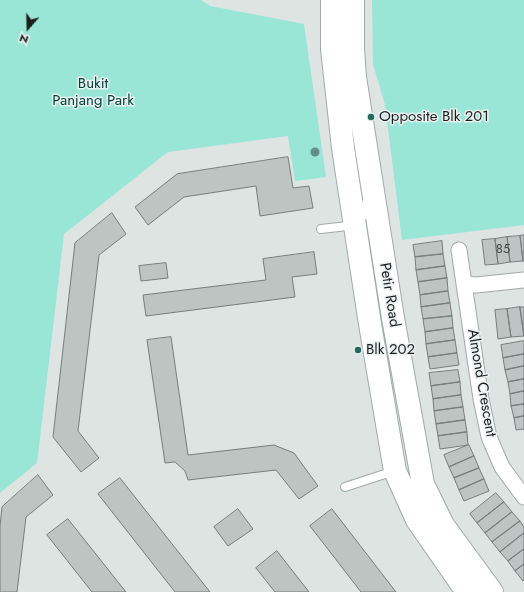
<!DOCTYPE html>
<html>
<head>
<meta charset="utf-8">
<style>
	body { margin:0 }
	#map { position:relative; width:524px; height:592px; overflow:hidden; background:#dde4e2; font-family:Jost,sans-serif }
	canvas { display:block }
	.north { position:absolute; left:8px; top:8px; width:40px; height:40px; -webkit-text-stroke:3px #eaf1f0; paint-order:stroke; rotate:200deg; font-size:11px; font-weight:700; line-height:16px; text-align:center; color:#1d1f1f }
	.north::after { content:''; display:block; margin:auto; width:14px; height:18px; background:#1d1f1f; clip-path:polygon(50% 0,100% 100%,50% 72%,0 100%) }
</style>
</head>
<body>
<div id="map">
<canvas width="524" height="592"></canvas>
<div class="north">N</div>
</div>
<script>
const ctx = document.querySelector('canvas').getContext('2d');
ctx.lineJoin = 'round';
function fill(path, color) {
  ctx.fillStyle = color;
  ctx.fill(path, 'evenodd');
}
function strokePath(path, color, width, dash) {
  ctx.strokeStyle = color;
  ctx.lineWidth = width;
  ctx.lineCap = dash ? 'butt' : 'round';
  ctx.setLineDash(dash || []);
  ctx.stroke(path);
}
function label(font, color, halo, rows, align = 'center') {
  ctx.font = font + ' Jost,sans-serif';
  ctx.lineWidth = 3;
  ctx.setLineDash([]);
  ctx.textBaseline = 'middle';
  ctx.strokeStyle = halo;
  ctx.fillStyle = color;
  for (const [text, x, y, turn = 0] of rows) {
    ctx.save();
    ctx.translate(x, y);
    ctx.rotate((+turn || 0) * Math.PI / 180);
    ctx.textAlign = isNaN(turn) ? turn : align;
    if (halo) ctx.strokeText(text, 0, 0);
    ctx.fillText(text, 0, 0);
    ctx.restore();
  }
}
fill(new Path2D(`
	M 0,0 L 201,0 L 210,6 L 304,24 L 326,177 L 295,181 L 288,136 L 168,152 L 64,234 L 37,463 L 0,493 Z
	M 372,0 L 524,0 L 524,225 L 402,240 L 385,105 L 373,64 Z`), '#99e6d6');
const building = new Path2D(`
	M 288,157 L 293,188 L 309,186 L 313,208 L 260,216 L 256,186 L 184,197 L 148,225 L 135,207 L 177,174 Z
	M 112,213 L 126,234 L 99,255 L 78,431 L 99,458 L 81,472 L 53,437 L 75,243 Z
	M 524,235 L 524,261 L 523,261 L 520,236 Z
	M 520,236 L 523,261 L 510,262 L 507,237 Z
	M 507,237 L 510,262 L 498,264 L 495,239 Z
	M 495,239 L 498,264 L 485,265 L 482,240 Z
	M 442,241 L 443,254 L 415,257 L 413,245 Z
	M 314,252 L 317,274 L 292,277 L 295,297 L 146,316 L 143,295 L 266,280 L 263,259 Z
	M 443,254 L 445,266 L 416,270 L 415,257 Z
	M 166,263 L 168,278 L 141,281 L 139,266 Z
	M 445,266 L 447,278 L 418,282 L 416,270 Z
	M 447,278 L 448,291 L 420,295 L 418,282 Z
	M 448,291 L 450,303 L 421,307 L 420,295 Z
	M 450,303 L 452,316 L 423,319 L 421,307 Z
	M 520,307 L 524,336 L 511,337 L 507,309 Z
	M 520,307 L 524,307 L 524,336 Z
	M 507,309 L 511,337 L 498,339 L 495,310 Z
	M 452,316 L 453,328 L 425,332 L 423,319 Z
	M 453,328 L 455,340 L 426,344 L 425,332 Z
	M 171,337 L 188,455 L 274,445 L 294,453 L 318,486 L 299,499 L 276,470 L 188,480 L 185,471 L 175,462 L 165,463 L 147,340 Z
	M 455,340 L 457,353 L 428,357 L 426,344 Z
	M 524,341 L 524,354 L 503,358 L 501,345 Z
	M 457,353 L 459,365 L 430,369 L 428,357 Z
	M 524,354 L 524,366 L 505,370 L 503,358 Z
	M 524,366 L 524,379 L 508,382 L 505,370 Z
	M 458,370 L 460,382 L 431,386 L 429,373 Z
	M 524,379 L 524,391 L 510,394 L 508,382 Z
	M 460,382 L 461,395 L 433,399 L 431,386 Z
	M 524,391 L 524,404 L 511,406 L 510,394 Z
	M 461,395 L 463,407 L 434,411 L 433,399 Z
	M 524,404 L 524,416 L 514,418 L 511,406 Z
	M 463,407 L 465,420 L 436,424 L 434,411 Z
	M 524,416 L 524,429 L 516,430 L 514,418 Z
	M 465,420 L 467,432 L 438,436 L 436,424 Z
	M 467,432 L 468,445 L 440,449 L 438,436 Z
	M 469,445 L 474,456 L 449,467 L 444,455 Z
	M 474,456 L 479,468 L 454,478 L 449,467 Z
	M 479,468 L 484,479 L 459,490 L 454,478 Z
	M 38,475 L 53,495 L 26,517 L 17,592 L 0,592 L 0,526 L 2,507 Z
	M 120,478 L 210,592 L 175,592 L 98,494 Z
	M 484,479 L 489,491 L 464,501 L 459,490 Z
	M 496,493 L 504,502 L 477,523 L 470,514 Z
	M 504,502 L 512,512 L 485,533 L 477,523 Z
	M 238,509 L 253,529 L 228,546 L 214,527 Z
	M 332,509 L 396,592 L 361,592 L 310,526 Z
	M 512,512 L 520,521 L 492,542 L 485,533 Z
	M 68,519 L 126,592 L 92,592 L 47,535 Z
	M 520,521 L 524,527 L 524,533 L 500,552 L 492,542 Z
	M 524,533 L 524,549 L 508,561 L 500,552 Z
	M 524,549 L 524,564 L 515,571 L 508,561 Z
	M 277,551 L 309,592 L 275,592 L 256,568 Z
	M 524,564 L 524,580 L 523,581 L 515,571 Z`);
fill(building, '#bdc4c2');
strokePath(building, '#777d7c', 1);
const lane = new Path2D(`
	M 321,229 L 356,225 L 363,216 L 367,200
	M 345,487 L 394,471`);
const street = new Path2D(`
	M 459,250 L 481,399 L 489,437 L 502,467 L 524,497
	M 465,284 L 476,285 L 524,280`);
const secondary = new Path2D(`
	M 332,0 L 332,49 L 343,148 L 370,324 L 395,471 L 417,520 L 467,592
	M 353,0 L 353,49 L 355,77 L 393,318 L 423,484 L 443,525 L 492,592`);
strokePath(lane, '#a2a9a7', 10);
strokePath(street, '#a2a9a7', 17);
strokePath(secondary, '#a2a9a7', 24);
strokePath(lane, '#fff', 8);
strokePath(street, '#fff', 15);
strokePath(secondary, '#fff', 22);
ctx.fillStyle = '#638c86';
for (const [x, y] of [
	[315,152]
]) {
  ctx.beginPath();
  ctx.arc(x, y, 4.5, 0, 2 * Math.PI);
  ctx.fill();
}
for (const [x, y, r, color] of [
	[371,117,4,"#246b5f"],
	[358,350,4,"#246b5f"]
]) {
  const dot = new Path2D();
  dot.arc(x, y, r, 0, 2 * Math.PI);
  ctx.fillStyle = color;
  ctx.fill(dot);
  strokePath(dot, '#eaf1f0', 1.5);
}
label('13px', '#454848', null, [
	["85",503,250]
]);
label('15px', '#00443a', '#eaf1f0', [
	["Bukit",93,84],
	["Panjang Park",93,101]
]);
label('15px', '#1d1f1f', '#eaf1f0', [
	["Opposite Blk 201",379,117],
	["Blk 202",366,350]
], 'left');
label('15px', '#1d1f1f', '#eaf1f0', [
	["Petir Road",389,295,81],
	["Almond Crescent",481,383,80]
]);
</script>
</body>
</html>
